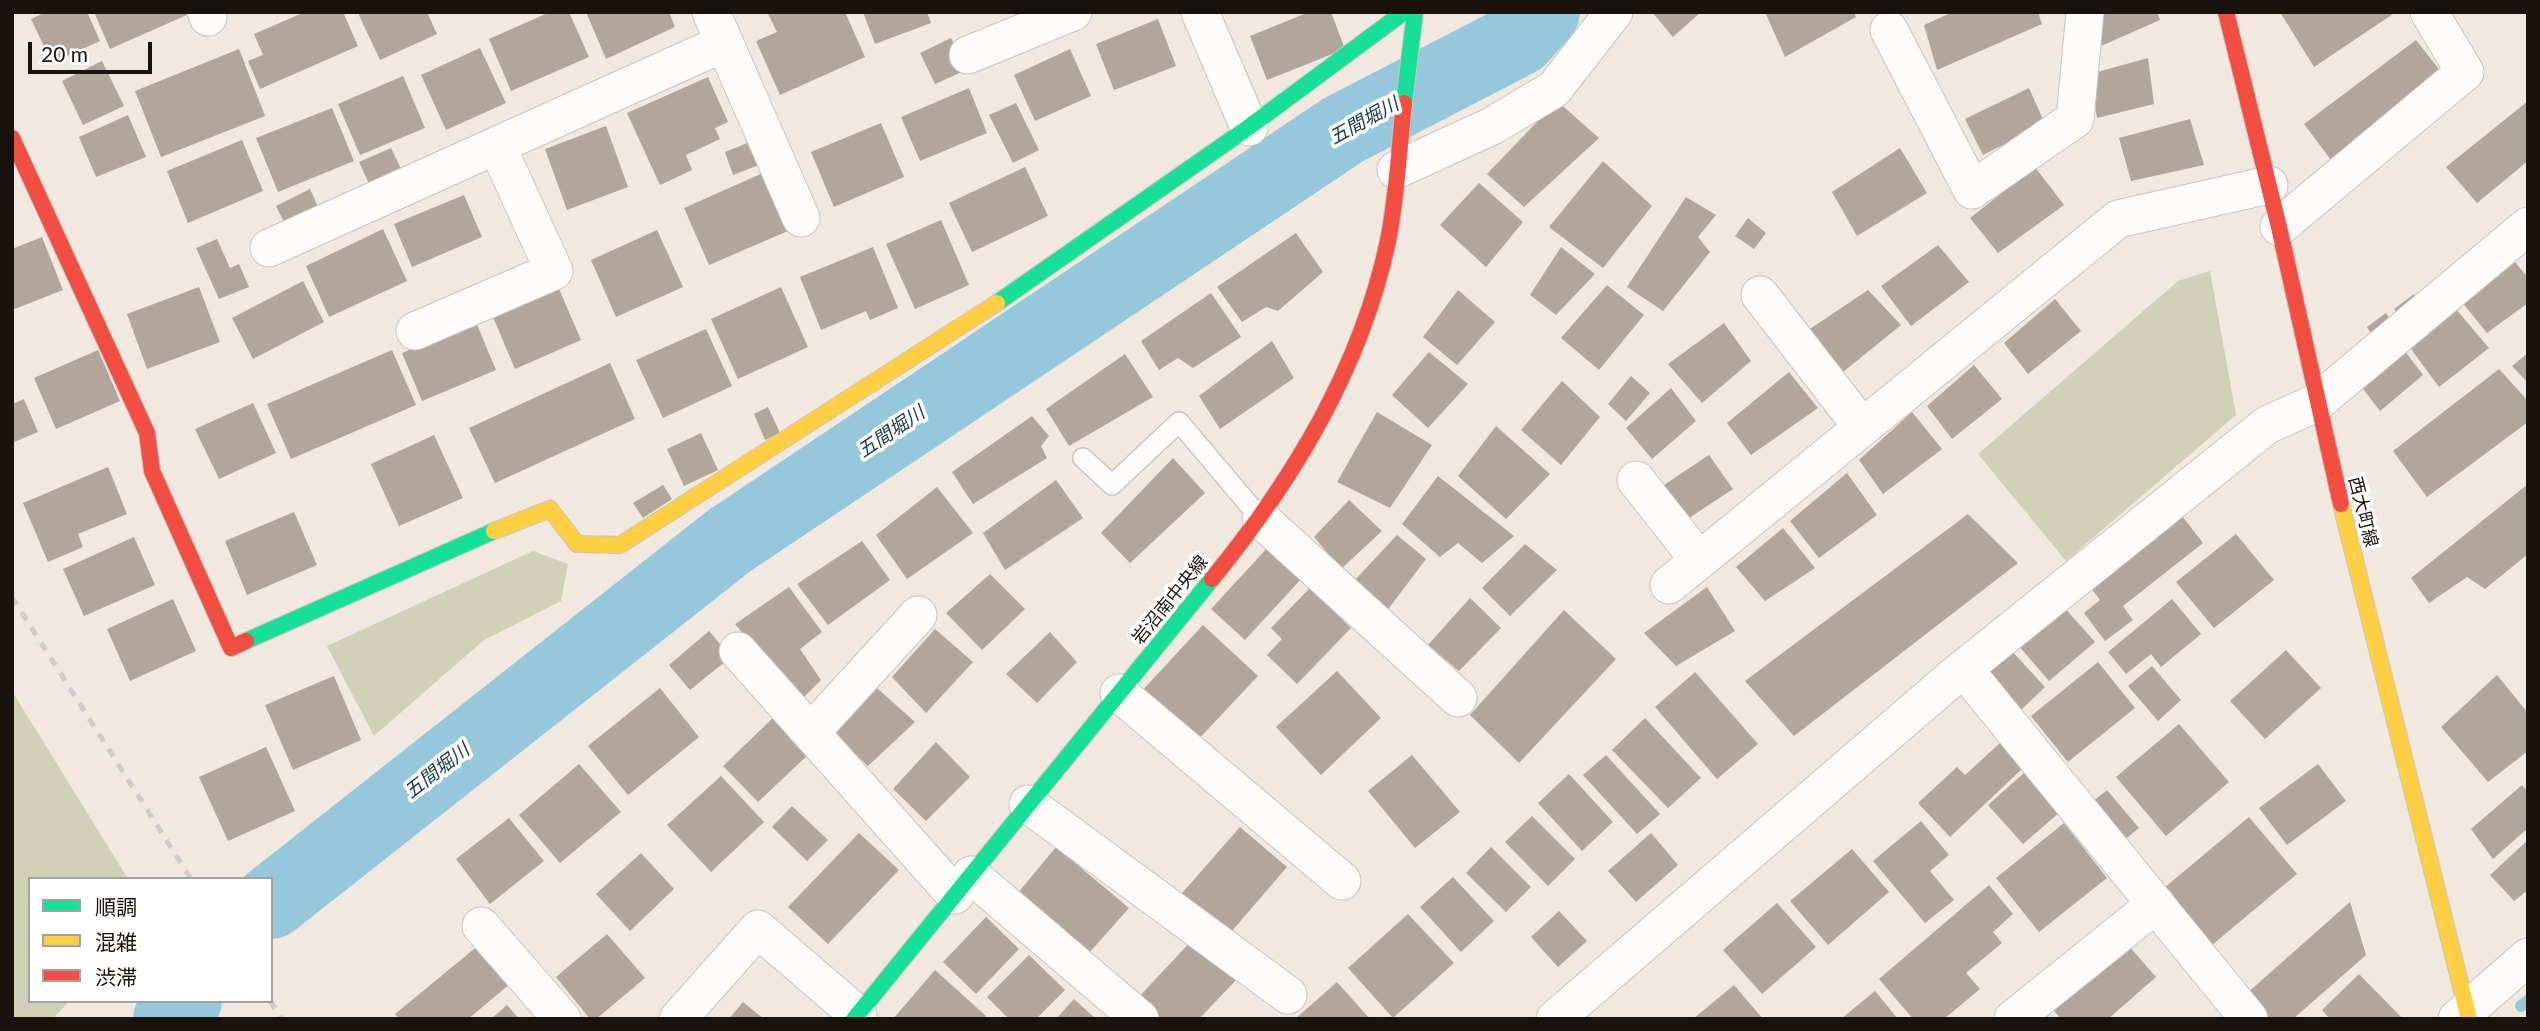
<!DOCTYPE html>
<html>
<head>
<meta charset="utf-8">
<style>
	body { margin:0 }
	#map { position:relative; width:2540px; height:1031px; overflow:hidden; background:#f1e8df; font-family:Lato,"Noto Sans JP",sans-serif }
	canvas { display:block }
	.frame { position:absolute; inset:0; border:14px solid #19130e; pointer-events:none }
	.legend { position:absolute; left:28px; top:877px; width:245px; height:126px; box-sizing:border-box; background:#fff; border:2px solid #a3a19f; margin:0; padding:9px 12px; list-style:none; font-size:21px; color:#19130e }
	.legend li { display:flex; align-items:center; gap:14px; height:35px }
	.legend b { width:35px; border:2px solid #a3a19f }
	.scale { position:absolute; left:28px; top:42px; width:124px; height:32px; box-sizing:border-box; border:4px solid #19130e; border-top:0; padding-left:9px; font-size:21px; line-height:24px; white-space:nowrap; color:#19130e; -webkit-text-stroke:5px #fff; paint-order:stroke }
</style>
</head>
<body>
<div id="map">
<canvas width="2540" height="1031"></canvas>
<div class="frame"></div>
<ul class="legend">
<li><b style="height:9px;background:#16e098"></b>順調</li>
<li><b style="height:9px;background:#ffcf43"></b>混雑</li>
<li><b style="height:9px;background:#f24e42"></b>渋滞</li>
</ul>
<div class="scale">20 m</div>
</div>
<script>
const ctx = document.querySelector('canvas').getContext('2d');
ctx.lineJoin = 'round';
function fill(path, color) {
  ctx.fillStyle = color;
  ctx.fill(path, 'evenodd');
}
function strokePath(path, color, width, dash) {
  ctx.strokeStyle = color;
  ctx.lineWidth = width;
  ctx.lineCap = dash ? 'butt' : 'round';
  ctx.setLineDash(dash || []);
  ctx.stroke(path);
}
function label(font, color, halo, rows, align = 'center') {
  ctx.font = font + ' Lato,"Noto Sans JP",sans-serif';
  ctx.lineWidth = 7;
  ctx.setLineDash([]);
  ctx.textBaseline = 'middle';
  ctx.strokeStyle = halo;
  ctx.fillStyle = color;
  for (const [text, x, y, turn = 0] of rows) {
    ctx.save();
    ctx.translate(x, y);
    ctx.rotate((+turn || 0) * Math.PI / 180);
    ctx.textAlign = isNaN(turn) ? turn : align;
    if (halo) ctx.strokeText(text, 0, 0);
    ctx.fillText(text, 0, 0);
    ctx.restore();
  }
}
fill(new Path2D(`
	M 2210,271 L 2236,415 L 2066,561 L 1978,454 L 2178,281 Z
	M 533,551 L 568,564 L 561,601 L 484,640 L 374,736 L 327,646 Z
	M 12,691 L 128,879 L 30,879 L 30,1001 L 69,1001 L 53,1019 L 12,1019 Z`), '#cfd2b7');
strokePath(new Path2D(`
	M 2521,1006 L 2528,1001`), '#96c8dc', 12);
strokePath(new Path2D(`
	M 271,902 L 729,541 L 1343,130 L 1519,39 L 1543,12
	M 170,1019 L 185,1001`), '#96c8dc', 74);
fill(new Path2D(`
	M 46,12 L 87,12 L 100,41 L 52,63 L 31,19 Z
	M 94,12 L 188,12 L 189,14 L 110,49 Z
	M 305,12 L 343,12 L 358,46 L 260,89 L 248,61 L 263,55 L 254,34 Z
	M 427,12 L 437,34 L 380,60 L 358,13 Z
	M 550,12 L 569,12 L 589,57 L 511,91 L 489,39 Z
	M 586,12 L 669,12 L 675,27 L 606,59 Z
	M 771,12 L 845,12 L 865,57 L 780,95 L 756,41 L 777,32 L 768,14 Z
	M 863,12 L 927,12 L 931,23 L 875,44 Z
	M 1309,12 L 1331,12 L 1345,49 L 1267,80 L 1250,36 Z
	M 1652,12 L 1701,12 L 1673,37 Z
	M 1765,12 L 1854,12 L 1856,17 L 1785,57 Z
	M 1953,12 L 2038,12 L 2042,24 L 1937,70 L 1924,25 Z
	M 2096,12 L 2157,12 L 2160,20 L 2101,46 Z
	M 2280,12 L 2396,12 L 2314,67 Z
	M 1158,19 L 1176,66 L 1114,90 L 1096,44 Z
	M 951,38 L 966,70 L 935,84 L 920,53 Z
	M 2416,40 L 2442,73 L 2331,160 L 2304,124 Z
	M 480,48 L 506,103 L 446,130 L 421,75 Z
	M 239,49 L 265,116 L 161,157 L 135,91 Z
	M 1070,49 L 1091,96 L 1035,121 L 1014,75 Z
	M 2148,58 L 2154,104 L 2097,118 L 2090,74 Z
	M 102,61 L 124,106 L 83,125 L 62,81 Z
	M 403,76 L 425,128 L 360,155 L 338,104 Z
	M 708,77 L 728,122 L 715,128 L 720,139 L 686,155 L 692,170 L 660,185 L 627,113 Z
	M 969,88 L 987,133 L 920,161 L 901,117 Z
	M 2029,88 L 2045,124 L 1983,155 L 1965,119 Z
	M 1557,101 L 1599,138 L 1524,207 L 1487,174 Z
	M 2528,101 L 2528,161 L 2477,203 L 2446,167 Z
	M 1016,103 L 1039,150 L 1013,163 L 989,115 Z
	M 332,108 L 354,161 L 278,192 L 256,138 Z
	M 128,115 L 146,157 L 96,177 L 79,137 Z
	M 2190,119 L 2204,165 L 2131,181 L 2119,138 Z
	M 881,123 L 904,177 L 834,207 L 811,152 Z
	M 606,126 L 628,187 L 567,210 L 545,149 Z
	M 242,140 L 263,191 L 188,223 L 167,171 Z
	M 755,140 L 764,163 L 733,175 L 725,152 Z
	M 391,148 L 406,179 L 374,194 L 359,162 Z
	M 1900,148 L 1927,193 L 1857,236 L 1832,192 Z
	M 1603,161 L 1652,206 L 1603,268 L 1549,227 Z
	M 1025,167 L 1048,216 L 972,252 L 949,203 Z
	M 2035,167 L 2064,205 L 1998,253 L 1970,218 Z
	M 763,173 L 788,231 L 709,265 L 684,208 Z
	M 1479,183 L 1523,222 L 1486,267 L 1440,225 Z
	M 310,189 L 320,211 L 287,228 L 276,206 Z
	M 464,195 L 482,237 L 412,267 L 394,224 Z
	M 1686,197 L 1716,215 L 1698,237 L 1710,252 L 1663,311 L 1627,287 Z
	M 1748,218 L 1766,233 L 1754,249 L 1735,236 Z
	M 941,220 L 969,285 L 915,309 L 886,244 Z
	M 383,229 L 407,281 L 329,317 L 306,266 Z
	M 657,230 L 683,287 L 616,317 L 591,260 Z
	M 1296,233 L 1323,272 L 1278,311 L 1266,307 L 1242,322 L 1217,287 Z
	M 42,237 L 63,290 L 12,310 L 12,249 Z
	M 217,239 L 230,268 L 239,264 L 249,287 L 219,299 L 196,248 Z
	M 1938,245 L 1969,282 L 1911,326 L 1881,286 Z
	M 873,247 L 898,308 L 870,320 L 866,311 L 821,330 L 800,277 Z
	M 1561,247 L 1595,274 L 1556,315 L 1530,295 Z
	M 2515,262 L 2528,278 L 2528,303 L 2487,333 L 2461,301 Z
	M 303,281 L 324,322 L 253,359 L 232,318 Z
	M 1607,285 L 1644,315 L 1599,370 L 1561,338 Z
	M 199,287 L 220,342 L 147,369 L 127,314 Z
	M 781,287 L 808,347 L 738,379 L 711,319 Z
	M 559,289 L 581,340 L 515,369 L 493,317 Z
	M 1458,290 L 1495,322 L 1457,365 L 1423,337 Z
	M 1868,290 L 1901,325 L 1838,376 L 1807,331 Z
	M 1211,293 L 1241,337 L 1193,368 L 1178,358 L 1159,370 L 1141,341 Z
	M 2414,294 L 2422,305 L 2402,321 L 2394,309 Z
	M 2055,299 L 2081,331 L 2028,374 L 2004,343 Z
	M 2455,308 L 2489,348 L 2439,387 L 2411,349 Z
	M 2386,313 L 2395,326 L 2375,341 L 2367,327 Z
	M 476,322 L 496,370 L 422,401 L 402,353 Z
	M 1724,323 L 1751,361 L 1702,403 L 1668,364 Z
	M 706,329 L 732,386 L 663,418 L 636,360 Z
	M 1272,341 L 1294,378 L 1220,429 L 1199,396 Z
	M 2401,346 L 2423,375 L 2380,411 L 2363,389 Z
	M 98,350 L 120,401 L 56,429 L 34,378 Z
	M 392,350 L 416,405 L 291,459 L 267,404 Z
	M 1429,352 L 1468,384 L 1428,428 L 1392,395 Z
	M 2528,353 L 2528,383 L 2512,366 Z
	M 1125,354 L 1153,397 L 1069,446 L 1046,409 Z
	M 610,363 L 635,419 L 495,483 L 469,428 Z
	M 1974,365 L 2002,399 L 1952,439 L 1927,406 Z
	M 2499,369 L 2528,401 L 2528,422 L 2427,497 L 2393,451 Z
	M 1789,372 L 1818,408 L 1751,455 L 1727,423 Z
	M 1631,376 L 1650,393 L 1626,421 L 1608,404 Z
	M 1562,381 L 1600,417 L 1561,465 L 1521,430 Z
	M 1671,388 L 1696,421 L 1652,459 L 1626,428 Z
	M 24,399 L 38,432 L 12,443 L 12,404 Z
	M 253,403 L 276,453 L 219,479 L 195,429 Z
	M 768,407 L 780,433 L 765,440 L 754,414 Z
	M 1377,412 L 1432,445 L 1390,508 L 1337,482 Z
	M 1912,412 L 1942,449 L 1883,494 L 1859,460 Z
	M 1032,416 L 1049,436 L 1041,446 L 1047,458 L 973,504 L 952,472 Z
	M 1496,426 L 1550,474 L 1506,519 L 1458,476 Z
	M 701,433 L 718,470 L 684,486 L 667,449 Z
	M 434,435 L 463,498 L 399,526 L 371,464 Z
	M 1709,455 L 1733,489 L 1686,520 L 1661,487 Z
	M 1173,458 L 1205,493 L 1130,563 L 1101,533 Z
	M 108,467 L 127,514 L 78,534 L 83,547 L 48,562 L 23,503 Z
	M 1847,473 L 1877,515 L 1819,558 L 1790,521 Z
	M 1438,476 L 1514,536 L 1482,563 L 1458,543 L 1440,557 L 1402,524 Z
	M 1056,480 L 1083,518 L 1005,570 L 983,533 Z
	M 2528,484 L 2528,554 L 2485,589 L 2467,577 L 2429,603 L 2411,578 Z
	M 663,485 L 672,499 L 643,518 L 633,503 Z
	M 937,487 L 973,533 L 907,579 L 876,535 Z
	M 1349,500 L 1382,531 L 1341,569 L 1314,537 Z
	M 294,512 L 317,565 L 247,595 L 225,541 Z
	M 2179,512 L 2203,543 L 2123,606 L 2133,620 L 2105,641 L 2084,613 L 2100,600 L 2088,584 Z
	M 1968,514 L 2018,563 L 1794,736 L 1745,681 Z
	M 1783,528 L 1815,568 L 1765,601 L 1736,567 Z
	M 2236,534 L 2274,580 L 2214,628 L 2176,582 Z
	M 1397,535 L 1426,559 L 1386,612 L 1354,581 Z
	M 134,537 L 155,585 L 84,616 L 63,569 Z
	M 862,541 L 890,580 L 828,625 L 797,584 Z
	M 1525,544 L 1557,570 L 1510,616 L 1482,588 Z
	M 1270,545 L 1304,576 L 1245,640 L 1211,609 Z
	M 990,574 L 1025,609 L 982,650 L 946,613 Z
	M 789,587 L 822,632 L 800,649 L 821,680 L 800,701 L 735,624 Z
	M 1707,587 L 1735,631 L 1676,666 L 1644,633 Z
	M 1310,588 L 1351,628 L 1297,684 L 1267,655 L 1282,639 L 1271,628 Z
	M 1470,598 L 1501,628 L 1459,671 L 1428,645 Z
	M 173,599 L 196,651 L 130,681 L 107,629 Z
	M 2172,599 L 2201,634 L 2161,667 L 2151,654 L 2126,674 L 2108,652 Z
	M 2063,606 L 2095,642 L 2049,681 L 2018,645 Z
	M 1564,610 L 1616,659 L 1519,763 L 1470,715 Z
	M 1203,625 L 1258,676 L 1194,744 L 1140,693 Z
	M 935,629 L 973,662 L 926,713 L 892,677 Z
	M 709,631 L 731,657 L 690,690 L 669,665 Z
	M 1050,632 L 1077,662 L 1037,703 L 1006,674 Z
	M 2010,649 L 2045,687 L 2020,711 L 1984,673 Z
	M 2286,650 L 2321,688 L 2265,739 L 2230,701 Z
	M 2098,662 L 2135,708 L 2068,762 L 2031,716 Z
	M 2152,666 L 2181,700 L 2158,721 L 2128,686 Z
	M 1337,671 L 1381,718 L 1321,775 L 1276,727 Z
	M 1695,672 L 1758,744 L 1717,779 L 1655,707 Z
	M 2497,675 L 2528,713 L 2528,751 L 2488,782 L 2441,727 Z
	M 334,676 L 361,740 L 293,770 L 265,705 Z
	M 660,688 L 699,737 L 628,795 L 588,746 Z
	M 877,688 L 915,722 L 868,766 L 834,735 Z
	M 775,716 L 810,753 L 758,802 L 723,766 Z
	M 1645,718 L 1701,778 L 1668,808 L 1612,750 Z
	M 2179,724 L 2229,782 L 2166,836 L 2116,777 Z
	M 936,742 L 970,777 L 926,821 L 893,789 Z
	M 2000,743 L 2023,768 L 1950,837 L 1918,803 L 1957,767 L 1965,775 Z
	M 266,747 L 295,811 L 228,841 L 199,777 Z
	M 1412,755 L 1460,812 L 1415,848 L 1368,791 Z
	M 1606,755 L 1660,814 L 1637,834 L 1583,775 Z
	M 579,764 L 621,812 L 560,863 L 519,815 Z
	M 2318,764 L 2346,801 L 2287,845 L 2259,808 Z
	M 2025,772 L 2060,812 L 2023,844 L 1988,805 Z
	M 1569,774 L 1613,822 L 1582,851 L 1538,803 Z
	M 721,776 L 764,822 L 711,872 L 667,825 Z
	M 2522,785 L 2528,792 L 2528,828 L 2493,859 L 2471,829 Z
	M 2107,790 L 2139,828 L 2118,845 L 2086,807 Z
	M 792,806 L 828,840 L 807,861 L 772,827 Z
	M 1532,816 L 1575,859 L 1548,886 L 1505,842 Z
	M 2249,817 L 2297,874 L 2212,945 L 2164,888 Z
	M 509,818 L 544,861 L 490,904 L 456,859 Z
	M 1921,821 L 1949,855 L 1930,871 L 1954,900 L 1925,923 L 1873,861 Z
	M 2064,823 L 2107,878 L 2039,932 L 1996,878 Z
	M 1240,827 L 1287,867 L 1225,939 L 1177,899 Z
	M 859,833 L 899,870 L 828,944 L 788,907 Z
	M 1651,833 L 1678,865 L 1636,902 L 1608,871 Z
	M 2528,840 L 2528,890 L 2514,901 L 2490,875 Z
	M 1056,847 L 1129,908 L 1089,953 L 1017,894 Z
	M 1491,847 L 1531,887 L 1506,912 L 1466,873 Z
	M 1852,849 L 1889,892 L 1828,945 L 1790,901 Z
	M 641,853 L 674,889 L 630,931 L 596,894 Z
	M 1453,877 L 1494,921 L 1461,952 L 1420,907 Z
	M 1989,885 L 2013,914 L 1993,932 L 2002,943 L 1966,973 L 1980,989 L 1944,1019 L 1913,1019 L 1879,979 Z
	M 2350,902 L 2366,955 L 2293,1019 L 2267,1019 L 2245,995 Z
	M 1777,903 L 1816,947 L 1762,994 L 1723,950 Z
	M 1559,911 L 1587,941 L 1558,967 L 1531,937 Z
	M 1408,914 L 1454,963 L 1393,1018 L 1348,968 Z
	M 986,917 L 1019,949 L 976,994 L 943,962 Z
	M 607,934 L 645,978 L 596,1019 L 590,1019 L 556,977 Z
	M 2121,937 L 2156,977 L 2108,1019 L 2061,1019 L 2046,1001 Z
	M 1194,938 L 1237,979 L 1199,1019 L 1156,1019 L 1136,1000 Z
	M 485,940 L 517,978 L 468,1019 L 399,1019 L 395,1014 Z
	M 1029,955 L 1065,990 L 1036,1019 L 1009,1019 L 987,997 Z
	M 935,970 L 986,1016 L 984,1019 L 893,1019 Z
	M 2359,974 L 2401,1017 L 2399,1019 L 2330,1019 L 2322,1010 Z
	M 1337,982 L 1370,1019 L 1295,1019 Z
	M 1734,985 L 1763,1019 L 1693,1019 Z
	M 1875,991 L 1898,1019 L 1841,1019 Z
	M 1074,999 L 1096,1019 L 1056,1019 Z
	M 743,1002 L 764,1019 L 729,1019 Z
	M 507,1005 L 519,1019 L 491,1019 Z`), '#b2a599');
const lane = new Path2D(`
	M 1083,458 L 1112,485 L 1179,422 L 1261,519`);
const street = new Path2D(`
	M 206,12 L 208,17
	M 711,12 L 801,218
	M 1200,12 L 1249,127
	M 1889,30 L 1972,190 L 2075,119 L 2085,12
	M 968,55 L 1073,12
	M 1396,170 L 1492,126 L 1554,89 L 1614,12
	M 2279,227 L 2465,72 L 2429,12
	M 269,248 L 724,43
	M 1760,295 L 1862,427
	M 415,331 L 554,271 L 497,146
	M 1636,480 L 1699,560
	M 1261,519 L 1458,698
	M 1669,585 L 2118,219 L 2269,185
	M 738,651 L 955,895
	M 1964,669 L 2249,1019
	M 1119,693 L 1342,881
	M 811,732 L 918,615
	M 1028,804 L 1288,995
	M 971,875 L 1140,1019
	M 481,926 L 562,1019
	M 678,1019 L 758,929 L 858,1015
	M 1555,1019 L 1952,678 L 2267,425 L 2316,403 L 2528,226
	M 2013,1019 L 2156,904
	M 2457,1019 L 2528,957`);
const fast = new Path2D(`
	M 1404,103 L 1415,12
	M 997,303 L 1249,127 L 1404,12
	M 246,641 L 494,531
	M 854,1019 L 1212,579`);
const slow = new Path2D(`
	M 2341,504 L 2469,1019
	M 494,531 L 550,509 L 577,544 L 620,545 L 997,303`);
const jam = new Path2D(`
	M 2226,12 L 2279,227 L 2341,504
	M 12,138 L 147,433 L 152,471 L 231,648 L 246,641
	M 1212,579 C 1293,480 1361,368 1388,241 C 1397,196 1399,149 1404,103`);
strokePath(lane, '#cbc4bd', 22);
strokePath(street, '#cbc4bd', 39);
strokePath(fast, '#cbc4bd', 18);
strokePath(slow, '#cbc4bd', 18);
strokePath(jam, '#cbc4bd', 18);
strokePath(lane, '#fdfcfa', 19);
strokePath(street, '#fdfcfa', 37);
strokePath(fast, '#16e098', 16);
strokePath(slow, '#ffcf43', 16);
strokePath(jam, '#f24e42', 16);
strokePath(new Path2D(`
	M 12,597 L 191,879
	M 270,1001 L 282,1019`), '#cfccca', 5, [9, 9]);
label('18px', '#19130e', '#fff', [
	["西大町線",2363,512,76],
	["岩沼南中央線",1170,600,-51]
]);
label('italic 19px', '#163947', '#fff', [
	["五間堀川",1364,121,-29],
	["五間堀川",891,432,-34],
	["五間堀川",437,771,-38]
]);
</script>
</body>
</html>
